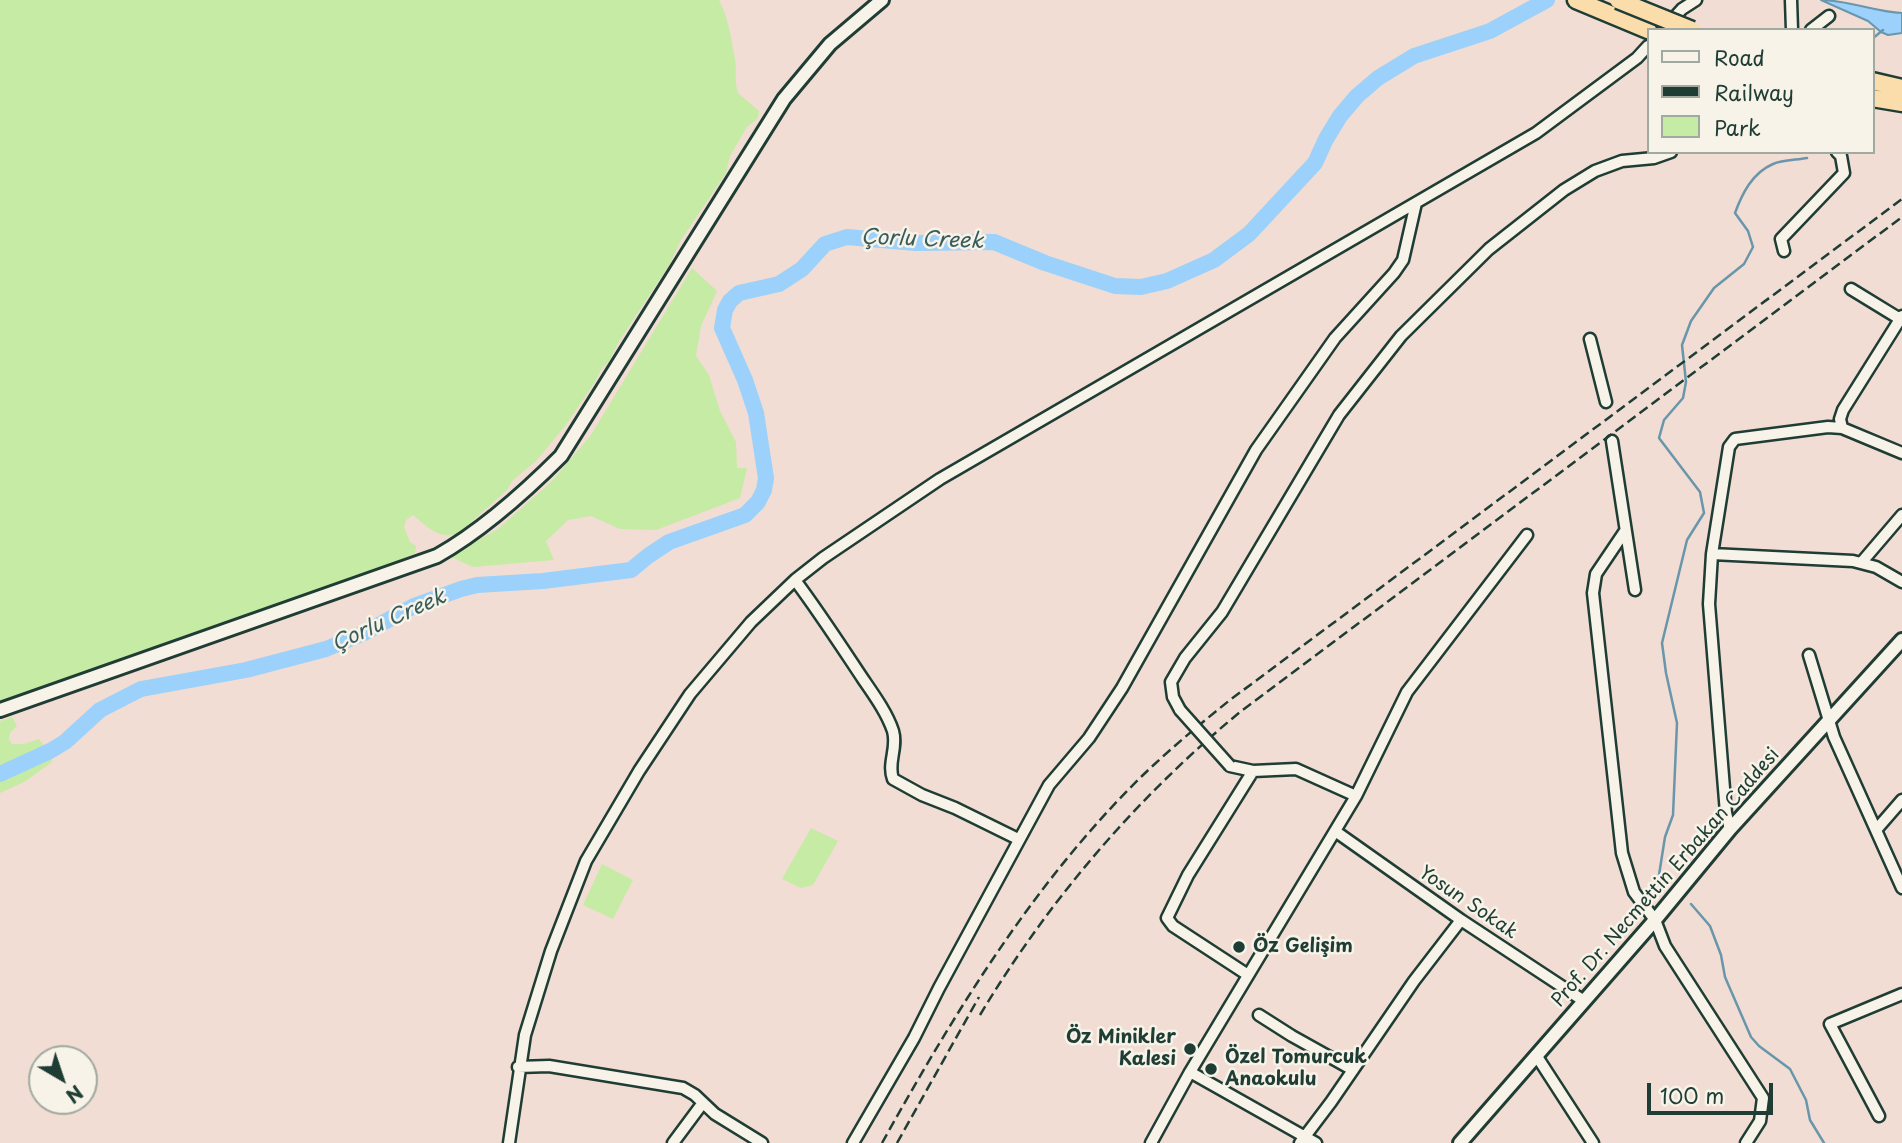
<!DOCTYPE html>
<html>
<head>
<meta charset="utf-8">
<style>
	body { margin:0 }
	#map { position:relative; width:1902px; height:1143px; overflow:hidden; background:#f1ddd3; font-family:"Playpen Sans",sans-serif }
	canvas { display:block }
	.legend { position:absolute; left:1647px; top:28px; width:228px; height:126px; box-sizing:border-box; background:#f7f3e8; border:2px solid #a1aaa0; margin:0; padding:9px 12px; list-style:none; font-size:21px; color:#1f3d34 }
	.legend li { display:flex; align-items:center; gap:14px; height:35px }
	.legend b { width:35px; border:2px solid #a1aaa0 }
	.north { position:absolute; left:28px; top:1045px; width:70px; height:70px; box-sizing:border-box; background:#f7f3e8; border:2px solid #a1aaa0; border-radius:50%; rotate:141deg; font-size:19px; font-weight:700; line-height:28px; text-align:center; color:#1f3d34 }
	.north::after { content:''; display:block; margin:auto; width:24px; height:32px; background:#1f3d34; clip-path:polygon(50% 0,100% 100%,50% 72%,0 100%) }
	.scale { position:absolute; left:1647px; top:1083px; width:126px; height:32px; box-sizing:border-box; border:4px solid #1f3d34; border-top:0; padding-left:9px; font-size:21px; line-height:24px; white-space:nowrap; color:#1f3d34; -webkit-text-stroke:5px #f7f3e8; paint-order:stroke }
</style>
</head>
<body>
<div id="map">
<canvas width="1902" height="1143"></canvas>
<ul class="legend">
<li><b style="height:9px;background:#f7f3e8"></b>Road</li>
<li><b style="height:9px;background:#1f3d34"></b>Railway</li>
<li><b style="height:19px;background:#c6eba4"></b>Park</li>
</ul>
<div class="north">N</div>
<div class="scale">100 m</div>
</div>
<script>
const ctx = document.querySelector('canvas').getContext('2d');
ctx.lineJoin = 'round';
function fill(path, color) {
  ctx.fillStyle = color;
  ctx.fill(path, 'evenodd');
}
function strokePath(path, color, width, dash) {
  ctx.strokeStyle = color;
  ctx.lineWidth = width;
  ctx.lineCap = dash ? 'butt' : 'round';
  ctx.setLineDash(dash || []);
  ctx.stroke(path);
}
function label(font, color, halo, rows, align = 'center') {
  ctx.font = font + ' "Playpen Sans",sans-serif';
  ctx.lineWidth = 5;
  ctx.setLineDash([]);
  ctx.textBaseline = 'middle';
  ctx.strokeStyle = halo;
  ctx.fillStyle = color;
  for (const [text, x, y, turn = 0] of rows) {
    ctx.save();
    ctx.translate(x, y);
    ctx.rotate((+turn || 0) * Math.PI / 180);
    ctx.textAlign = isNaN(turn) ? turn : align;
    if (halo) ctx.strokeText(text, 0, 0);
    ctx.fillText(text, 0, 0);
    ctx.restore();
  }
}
fill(new Path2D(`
	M 0,0 L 719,0 C 729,18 731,40 735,59 C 737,70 734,82 738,93 L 759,111 L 758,118 L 747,127 L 730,156 L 726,173 L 681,240 L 669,265 L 618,343 L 609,362 L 602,368 L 595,382 L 565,426 L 536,461 L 512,481 L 507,490 L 459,533 C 439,541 427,526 413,515 L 406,520 L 404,527 L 410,542 L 416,546 L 415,553 L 352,582 L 310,592 L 290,603 L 232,619 L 220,627 L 198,631 L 107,668 L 45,686 L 0,706 Z
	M 692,268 L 717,291 L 701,326 L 696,356 L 709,375 L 720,411 L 736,442 L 737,468 L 747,468 L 740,498 L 656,530 L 620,529 L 591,516 L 568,520 L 546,541 L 554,560 L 473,567 L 449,556 L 498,529 L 552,481 L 591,435 Z
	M 12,717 L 17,726 L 10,733 L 9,739 L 12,744 L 24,744 L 39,739 L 51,755 L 52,762 L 24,782 L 0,793 L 0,721 Z
	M 811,828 L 838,841 L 813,885 L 801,888 L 782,879 Z
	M 602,864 L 633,880 L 613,919 L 583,905 Z`), '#c6eba4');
const water = new Path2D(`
	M 1821,0 C 1848,0 1875,12 1902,13 L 1902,33 L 1888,35 L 1881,32 L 1868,21 Z`);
fill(water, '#9bd1fa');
strokePath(water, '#6996ab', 2);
strokePath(new Path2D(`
	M 1872,39 L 1883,30
	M 1664,880 L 1659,875 L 1665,837 L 1673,815 L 1677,723 L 1666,673 L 1662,643 L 1687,540 L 1704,513 L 1700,492 L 1659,438 L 1664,420 L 1683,398 L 1686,382 L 1682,345 L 1691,321 L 1714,288 L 1744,264 L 1753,247 L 1748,231 L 1735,213 C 1742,194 1752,173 1773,164 C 1782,160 1796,160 1807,158
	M 1691,904 L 1710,926 L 1721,955 L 1725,977 L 1751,1037 L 1759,1046 L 1790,1069 L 1806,1100 L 1810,1120 L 1824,1143`), '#6996ab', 2.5);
strokePath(new Path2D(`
	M 0,774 L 50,751 L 65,742 L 100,710 L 141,689 L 246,670 L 326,649 L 364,633 L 414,606 L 461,589 L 477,585 L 543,581 L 631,570 L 648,556 L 669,542 L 745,515 L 758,502 L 764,490 L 766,478 L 756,413 L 745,380 L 722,328 L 725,310 L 730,301 L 739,293 L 779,284 L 802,269 L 825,244 L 847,237 L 916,243 L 994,242 L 1045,263 L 1115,286 L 1141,287 L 1167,281 L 1214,260 L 1249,234 L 1315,163 L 1326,139 L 1340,116 L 1357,96 L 1378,78 L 1414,56 L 1490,31 L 1547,0`), '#9bd1fa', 16);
const minor = new Path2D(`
	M 1791,0 L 1792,30
	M 1663,30 L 1682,9 L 1696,0
	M 1811,30 L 1829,16
	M 1784,251 L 1781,239 L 1844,173 L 1841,156 L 1837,152
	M 1851,289 L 1900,319
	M 1902,316 L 1843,410 L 1840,419 L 1842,428 L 1902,453
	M 1590,339 L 1606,402
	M 1612,441 L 1635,590
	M 1625,531 L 1596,574 L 1593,593 L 1622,853 L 1634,892 L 1655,920 L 1665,946 L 1763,1098 L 1760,1121 L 1746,1143
	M 1712,554 L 1853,561 L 1876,567 L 1902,582
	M 1861,563 L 1902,515
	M 795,580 C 819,612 841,646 863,679 C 874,695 887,713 893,731 C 898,748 887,763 893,779 L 922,795 L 955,808 L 1018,839
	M 1809,655 L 1834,737 L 1902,888
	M 1180,710 L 1173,697 L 1171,682 L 1185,658 L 1222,612 L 1339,415 L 1401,336 L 1489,249 L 1564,190 L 1595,171 L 1622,161 L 1654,158 L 1671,152
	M 1230,766 L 1253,771 L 1296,769 L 1356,796
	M 1730,829 L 1726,813 L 1709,604 L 1712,554 L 1729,447 L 1735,439 L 1828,427 L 1842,428
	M 1876,830 L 1902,800
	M 1335,831 L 1461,920 L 1584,1001
	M 1248,975 L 1173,926 L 1167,918 L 1188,875 L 1253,771
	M 1259,1015 L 1292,1036 L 1353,1070
	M 1536,1055 L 1593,1143
	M 518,1067 L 549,1066 L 683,1088 L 695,1095 L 715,1114 L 762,1143
	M 1190,1072 L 1316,1143
	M 1879,1116 L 1830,1024 L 1902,994
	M 509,1143 L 525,1035 L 551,951 L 586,861 L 639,771 L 690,694 L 751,622 L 795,580 L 823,558 L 940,479 L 1536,133 L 1637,58 L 1648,46
	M 673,1143 L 702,1104
	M 853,1143 L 914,1038 L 939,988 L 1049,785 L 1089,738 L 1122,688 L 1256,450 L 1335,338 L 1394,273 L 1403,260 L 1416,203
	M 1151,1143 L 1190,1072 L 1356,796 L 1407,692 L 1527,535
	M 1300,1143 L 1331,1102 L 1414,981 L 1461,920`);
const tertiary = new Path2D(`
	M 0,710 L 437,556 C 483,530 524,493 561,456 L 784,99 L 830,44 L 882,0
	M 1460,1143 L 1655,920 L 1730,829 L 1902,640`);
const trunk = new Path2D(`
	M 1576,0 L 1648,30
	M 1872,81 L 1902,88
	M 1872,98 L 1902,103`);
strokePath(minor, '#1f3d34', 15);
strokePath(tertiary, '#1f3d34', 18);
strokePath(trunk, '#1f3d34', 21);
strokePath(minor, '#f7f3e8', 10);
strokePath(tertiary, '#f7f3e8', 12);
strokePath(trunk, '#fbddab', 16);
strokePath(new Path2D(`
	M 980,1015 C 1049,900 1136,798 1240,712 L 1902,217
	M 882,1143 C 955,1012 1034,882 1142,776 C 1170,749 1200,724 1230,700 L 1902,199
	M 897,1143 L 979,997`), '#1f3d34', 2.5, [10, 5]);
const minorBridge = new Path2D(`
	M 1180,710 L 1230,766`);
const trunkBridge = new Path2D(`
	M 1618,0 L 1692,30`);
strokePath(minorBridge, '#1f3d34', 15, []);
strokePath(trunkBridge, '#1f3d34', 21, []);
strokePath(minorBridge, '#f7f3e8', 10);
strokePath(trunkBridge, '#fbddab', 16);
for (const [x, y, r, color] of [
	[1239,947,7,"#1f3d34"],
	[1190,1049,7,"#1f3d34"],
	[1211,1069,7,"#1f3d34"]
]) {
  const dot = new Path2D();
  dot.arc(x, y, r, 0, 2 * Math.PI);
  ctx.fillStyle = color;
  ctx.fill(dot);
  strokePath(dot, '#f7f3e8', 2.5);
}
label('19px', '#1f3d34', '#f7f3e8', [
	["Prof. Dr. Necmettin Erbakan Caddesi",1666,878,-49],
	["Yosun Sokak",1468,903,34]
]);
label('bold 19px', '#1f3d34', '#f7f3e8', [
	["Öz Gelişim",1253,947],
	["Öz Minikler",1176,1038,"right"],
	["Kalesi",1176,1060,"right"],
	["Özel Tomurcuk",1225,1058],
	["Anaokulu",1225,1080]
], 'left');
label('italic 21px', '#385b5c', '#f7f3e8', [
	["Çorlu Creek",922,240,2],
	["Çorlu Creek",389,621,-24]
]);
</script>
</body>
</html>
